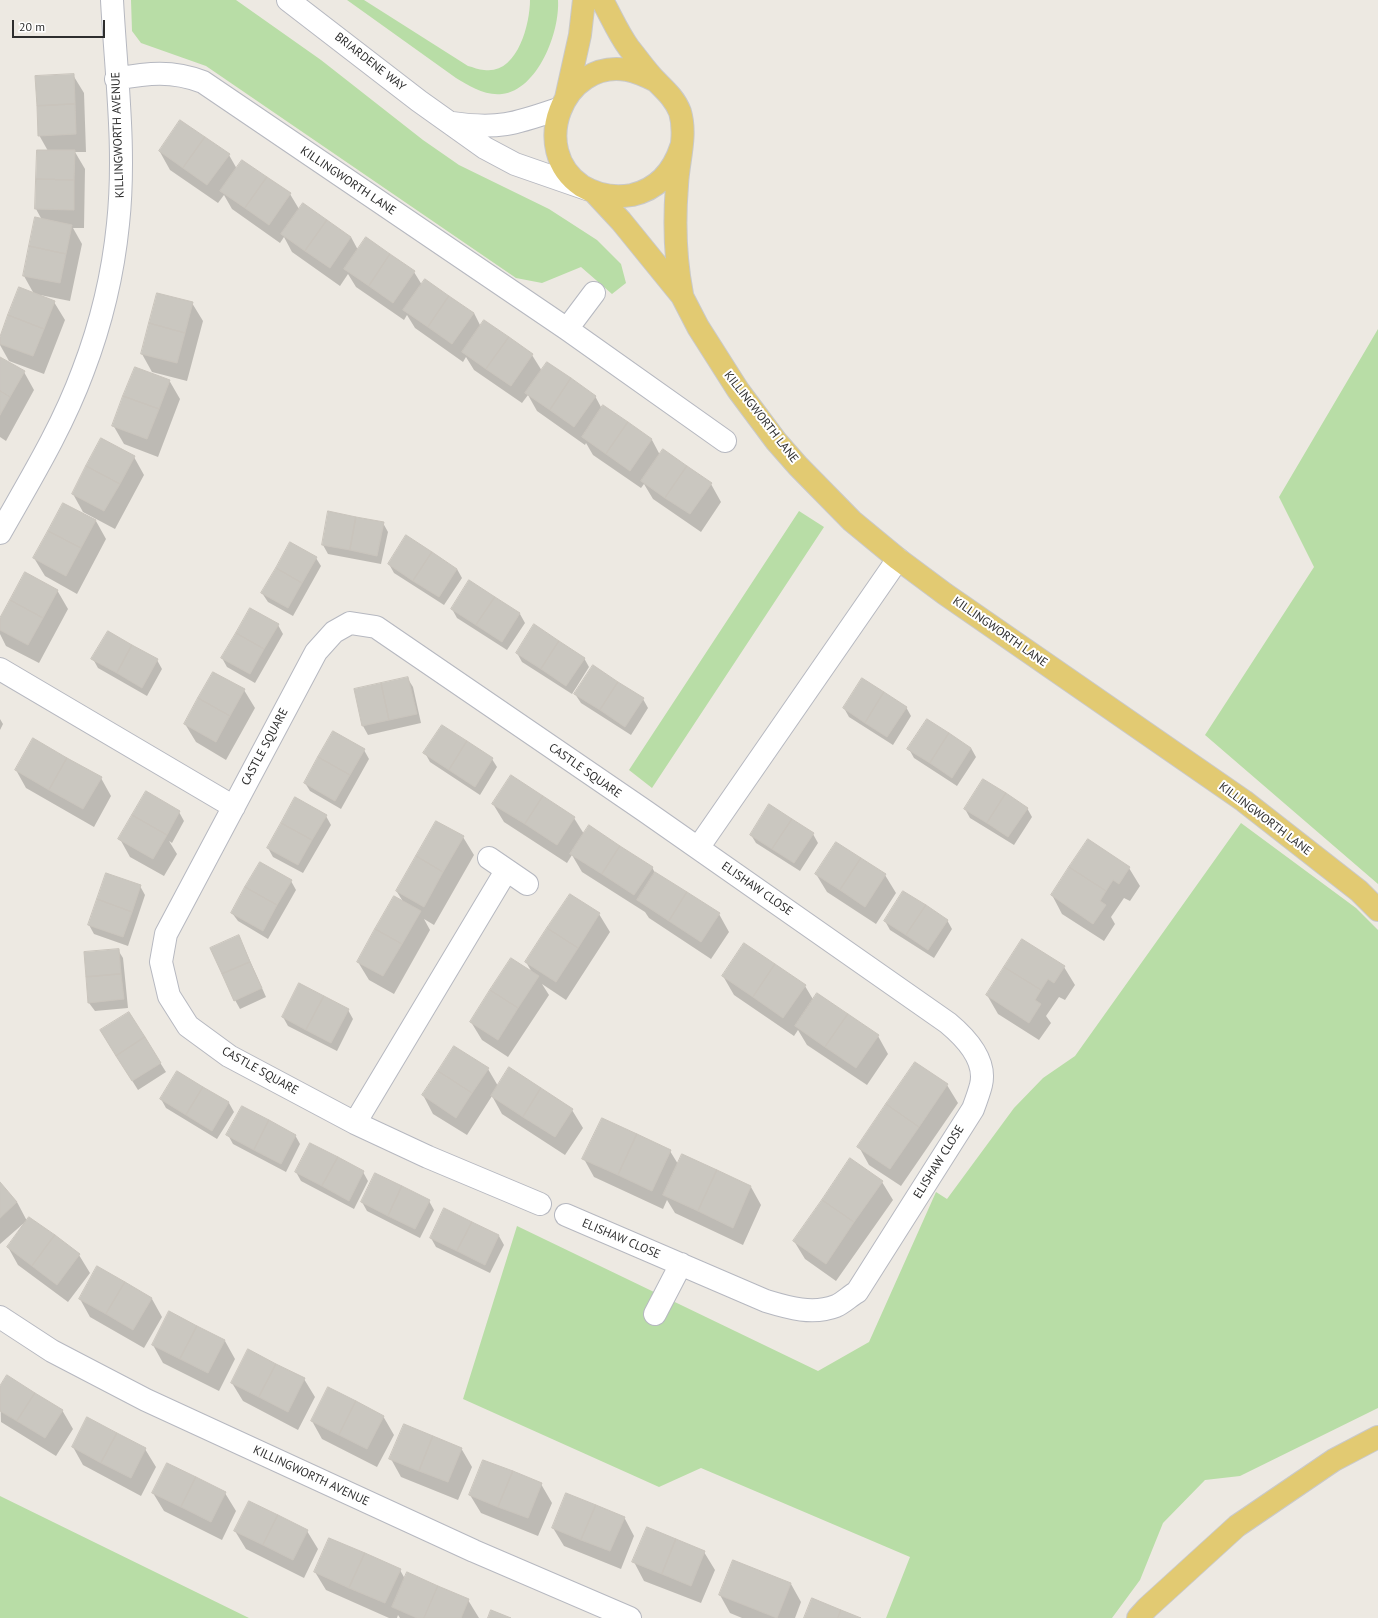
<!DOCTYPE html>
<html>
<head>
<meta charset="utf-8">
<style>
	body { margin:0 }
	#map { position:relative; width:1378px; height:1618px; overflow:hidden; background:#ede9e2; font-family:"PT Sans",sans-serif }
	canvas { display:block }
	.scale { position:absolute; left:12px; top:20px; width:93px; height:18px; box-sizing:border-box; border:2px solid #2e2e2e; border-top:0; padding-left:5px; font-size:12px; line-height:14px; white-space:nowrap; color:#2e2e2e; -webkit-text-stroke:3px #fff; paint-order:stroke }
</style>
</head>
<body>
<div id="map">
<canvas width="1378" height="1618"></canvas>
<div class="scale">20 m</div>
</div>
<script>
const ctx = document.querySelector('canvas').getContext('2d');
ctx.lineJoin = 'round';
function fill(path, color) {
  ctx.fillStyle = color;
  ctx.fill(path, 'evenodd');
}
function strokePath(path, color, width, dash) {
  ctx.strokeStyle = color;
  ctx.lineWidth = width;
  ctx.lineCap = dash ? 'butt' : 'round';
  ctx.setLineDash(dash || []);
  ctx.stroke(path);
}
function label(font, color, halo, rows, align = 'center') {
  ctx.font = font + ' "PT Sans",sans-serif';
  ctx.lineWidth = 4;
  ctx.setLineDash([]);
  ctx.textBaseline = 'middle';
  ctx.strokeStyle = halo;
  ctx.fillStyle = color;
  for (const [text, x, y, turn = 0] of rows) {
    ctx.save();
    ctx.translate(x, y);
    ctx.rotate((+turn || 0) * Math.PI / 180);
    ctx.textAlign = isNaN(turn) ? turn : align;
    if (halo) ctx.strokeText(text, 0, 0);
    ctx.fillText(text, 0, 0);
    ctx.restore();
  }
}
fill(new Path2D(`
	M 131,0 L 236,0 L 321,60 L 423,140 L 459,165 L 549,209 L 597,240 L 621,264 L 626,283 L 612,294 L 581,267 L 542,283 L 516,278 L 206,66 L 141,43 L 132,31 Z
	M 347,0 L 364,0 L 468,66 C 473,67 479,70 484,70 C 517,75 530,25 530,0 L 558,0 C 560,32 538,90 502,94 C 485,96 469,86 456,78 Z
	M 1378,329 L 1378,884 L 1205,735 L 1314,567 L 1279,497 Z
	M 799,511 L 824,527 L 652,788 L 629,770 Z
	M 1241,823 L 1356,908 L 1378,930 L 1378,1408 L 1240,1476 L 1205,1480 L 1163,1523 L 1140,1580 L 1112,1618 L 886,1618 L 910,1557 L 701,1468 L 659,1487 L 463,1399 L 517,1226 L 818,1371 L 869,1342 L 936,1192 L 947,1199 L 1014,1108 L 1043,1078 L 1075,1056 Z
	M 0,1496 L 249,1618 L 0,1618 Z`), '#b8dda6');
fill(new Path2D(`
	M 73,75 L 84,93 L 86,152 L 75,152 L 85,169 L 84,228 L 73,228 L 82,244 L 70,301 L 40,295 L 54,302 L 65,320 L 44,374 L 9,361 L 0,345 L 0,340 L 34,294 L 24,276 L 42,220 L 36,209 L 48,151 L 39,135 Z
	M 160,152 L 229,155 L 237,169 L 242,161 L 290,194 L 299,209 L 351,237 L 358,250 L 414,272 L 422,285 L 474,313 L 481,327 L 485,322 L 532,355 L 542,371 L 595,396 L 602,409 L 604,407 L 652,440 L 660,455 L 711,484 L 721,502 L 701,532 L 653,499 L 644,484 L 641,488 L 593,455 L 586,443 L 585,445 L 537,411 L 528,395 L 522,403 L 474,370 L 466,357 L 463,362 L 415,328 L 407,315 L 404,320 L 356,287 L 348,274 L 340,286 L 292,252 L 284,237 L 280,243 L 232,209 L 224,195 L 218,203 L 170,170 Z
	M 192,303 L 203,321 L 187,381 L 152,372 L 142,354 Z
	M 0,358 L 24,372 L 34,390 L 6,441 L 0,437 Z
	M 169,380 L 180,399 L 158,457 L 124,444 L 113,425 Z
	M 134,457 L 144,475 L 115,529 L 83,512 L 73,494 Z
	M 64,504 L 96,521 L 106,539 L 77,594 L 45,576 L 34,558 Z
	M 383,523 L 388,532 L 381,564 L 328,554 L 323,545 Z
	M 316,558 L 321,566 L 293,616 L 268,602 L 262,593 Z
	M 389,564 L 457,569 L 462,578 L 444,605 L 394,573 Z
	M 470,582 L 520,614 L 525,623 L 507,650 L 457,618 L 452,609 Z
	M 57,590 L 68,609 L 39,663 L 6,646 L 0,634 L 0,620 Z
	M 278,625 L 283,634 L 255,683 L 227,667 L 222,658 Z
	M 517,653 L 584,658 L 589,667 L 572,694 L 522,662 Z
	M 93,659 L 157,660 L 162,669 L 147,696 L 98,668 Z
	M 408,679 L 413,687 L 421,723 L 368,735 L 363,726 L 355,690 Z
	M 244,690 L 255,708 L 226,760 L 196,742 L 185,724 Z
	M 575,694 L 643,699 L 648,708 L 631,735 L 581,703 Z
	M 906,707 L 911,716 L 893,745 L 849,717 L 844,708 Z
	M 0,719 L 3,724 L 0,730 Z
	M 971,748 L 976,757 L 957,786 L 914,758 L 909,749 Z
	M 364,750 L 369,759 L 341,809 L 310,791 L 305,783 Z
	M 425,753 L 492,759 L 497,767 L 480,795 L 430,762 Z
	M 16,770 L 101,778 L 111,796 L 94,827 L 26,788 Z
	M 493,804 L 574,818 L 584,834 L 652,867 L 655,873 L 719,914 L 729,932 L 711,959 L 649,918 L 645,912 L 582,872 L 572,855 L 567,863 L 504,822 Z
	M 1027,808 L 1032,817 L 1014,845 L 970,818 L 965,809 Z
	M 179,812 L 184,821 L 172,843 L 169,841 L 177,854 L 164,876 L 130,857 L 120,839 Z
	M 326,816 L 331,825 L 303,873 L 273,857 L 268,848 Z
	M 813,834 L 818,843 L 800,871 L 756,843 L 751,835 Z
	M 463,837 L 474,855 L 434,925 L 424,919 L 430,930 L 394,994 L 369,980 L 358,962 L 404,903 L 397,892 Z
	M 836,843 L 885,875 L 896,893 L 876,924 L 827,892 L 816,874 Z
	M 1129,868 L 1140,886 L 1130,901 L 1124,898 L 1111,917 L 1115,924 L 1104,941 L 1062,914 L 1052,895 Z
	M 106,875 L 140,886 L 145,895 L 128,946 L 94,934 L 89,925 Z
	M 291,881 L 296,890 L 268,939 L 238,921 L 232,913 Z
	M 599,914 L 610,932 L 566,1000 L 542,984 L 549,995 L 508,1057 L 482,1040 L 471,1022 L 533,974 L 526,962 Z
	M 947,920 L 952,929 L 934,958 L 890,930 L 885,921 Z
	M 243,945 L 266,997 L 240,1009 L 235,1000 Z
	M 118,950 L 123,958 L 128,1008 L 95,1011 L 89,1003 Z
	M 1064,967 L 1075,985 L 1065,1000 L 1059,997 L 1046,1016 L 1051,1023 L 1039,1040 L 998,1014 L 987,995 Z
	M 723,976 L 805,986 L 814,1001 L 878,1036 L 888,1054 L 867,1085 L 807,1045 L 798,1030 L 794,1036 L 734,995 Z
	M 348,1010 L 353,1019 L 337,1051 L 288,1026 L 283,1017 Z
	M 129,1013 L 166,1072 L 138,1090 L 106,1039 Z
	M 488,1069 L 498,1086 L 572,1110 L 583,1128 L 565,1155 L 502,1114 L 492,1096 L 467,1135 L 433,1114 L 423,1095 Z
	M 177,1073 L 229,1103 L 234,1112 L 217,1139 L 166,1108 L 161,1099 Z
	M 947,1085 L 958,1103 L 901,1186 L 869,1165 L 859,1147 Z
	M 228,1135 L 295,1135 L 300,1144 L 286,1172 L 233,1144 Z
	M 670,1151 L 678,1164 L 751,1187 L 761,1205 L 743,1245 L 675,1213 L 667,1200 L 663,1209 L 594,1177 L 584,1159 Z
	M 296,1172 L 363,1172 L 368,1181 L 354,1209 L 301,1181 Z
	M 882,1182 L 893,1200 L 836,1281 L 805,1259 L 794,1241 Z
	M 0,1184 L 17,1202 L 27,1221 L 79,1255 L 90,1273 L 68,1302 L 18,1265 L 8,1247 L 24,1223 L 0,1244 Z
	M 429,1201 L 434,1210 L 420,1238 L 367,1211 L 362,1202 Z
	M 445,1210 L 499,1236 L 504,1245 L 490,1273 L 436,1247 L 431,1238 Z
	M 80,1299 L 152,1299 L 162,1317 L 144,1348 L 90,1317 Z
	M 225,1341 L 235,1359 L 219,1391 L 163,1363 L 153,1345 Z
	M 304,1379 L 315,1397 L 298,1430 L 243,1401 L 232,1383 Z
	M 0,1388 L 62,1410 L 73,1429 L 56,1456 L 1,1422 Z
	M 383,1416 L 394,1435 L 377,1467 L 322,1439 L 312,1421 Z
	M 73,1447 L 145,1449 L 156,1467 L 141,1496 L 83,1465 Z
	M 461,1448 L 472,1467 L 458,1500 L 401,1477 L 391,1459 Z
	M 541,1484 L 552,1503 L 538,1536 L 481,1513 L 470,1495 Z
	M 153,1493 L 225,1493 L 236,1511 L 222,1540 L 164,1511 Z
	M 624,1517 L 634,1536 L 621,1569 L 564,1546 L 553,1528 Z
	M 235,1531 L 307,1531 L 318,1549 L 304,1578 L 246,1549 Z
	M 704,1552 L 715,1570 L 701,1603 L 644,1581 L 634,1562 Z
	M 733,1561 L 791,1584 L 801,1602 L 795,1618 L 742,1618 L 730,1613 L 720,1595 Z
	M 400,1570 L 405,1579 L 468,1600 L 479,1618 L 400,1618 L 398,1615 L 397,1618 L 389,1618 L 326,1590 L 315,1572 Z`), '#0003');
const building = new Path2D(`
	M 74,74 L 75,104 L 37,106 L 35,76 Z
	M 75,104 L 76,134 L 38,136 L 37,106 Z
	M 180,120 L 205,137 L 183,168 L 159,151 Z
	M 205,137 L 230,154 L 207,185 L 183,168 Z
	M 37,150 L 75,150 L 74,180 L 36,179 Z
	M 242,160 L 267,177 L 245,208 L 220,191 Z
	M 267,177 L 291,193 L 269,225 L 245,208 Z
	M 36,179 L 74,180 L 74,210 L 35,209 Z
	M 303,203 L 327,220 L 305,251 L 281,234 Z
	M 35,217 L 72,225 L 66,254 L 29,246 Z
	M 327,220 L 351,237 L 330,268 L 305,251 Z
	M 366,237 L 390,254 L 369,286 L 344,269 Z
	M 29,246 L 66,254 L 60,283 L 23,276 Z
	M 390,254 L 415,271 L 393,303 L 369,286 Z
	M 425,279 L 449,296 L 428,327 L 403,310 Z
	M 19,287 L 55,301 L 44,329 L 8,315 Z
	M 157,293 L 193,302 L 185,333 L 149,323 Z
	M 449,296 L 474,313 L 452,344 L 428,327 Z
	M 8,315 L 44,329 L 33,356 L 0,344 L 0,337 Z
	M 484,320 L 509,337 L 486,369 L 462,352 Z
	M 149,323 L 185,333 L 177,363 L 141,354 Z
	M 509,337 L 533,354 L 511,386 L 486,369 Z
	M 0,357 L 25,371 L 10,397 L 0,391 Z
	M 547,362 L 571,378 L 550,410 L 525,393 Z
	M 135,367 L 170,380 L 159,409 L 123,396 Z
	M 571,378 L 596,396 L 574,427 L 550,410 Z
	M 0,391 L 10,397 L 0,415 Z
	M 123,396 L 159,409 L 147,439 L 112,426 Z
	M 603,405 L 628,422 L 606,454 L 582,437 Z
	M 628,422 L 652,439 L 630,471 L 606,454 Z
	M 101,438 L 135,456 L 120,484 L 86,466 Z
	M 663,449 L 687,466 L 665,498 L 641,481 Z
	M 86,466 L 120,484 L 104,511 L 72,494 Z
	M 687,466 L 712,483 L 690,514 L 665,498 Z
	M 63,503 L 96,520 L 81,548 L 48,531 Z
	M 328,511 L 356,517 L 350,550 L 322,545 Z
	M 356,517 L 384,522 L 377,556 L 350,550 Z
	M 48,531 L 81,548 L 66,576 L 33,558 Z
	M 406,535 L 432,552 L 413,581 L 388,564 Z
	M 290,542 L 317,557 L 302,583 L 276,568 Z
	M 432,552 L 457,569 L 439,597 L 413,581 Z
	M 276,568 L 302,583 L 288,608 L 261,593 Z
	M 25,572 L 58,590 L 43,618 L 10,600 Z
	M 469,580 L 495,597 L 476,625 L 451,609 Z
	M 495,597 L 520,613 L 502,642 L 476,625 Z
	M 10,600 L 43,618 L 28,645 L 0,630 L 0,618 Z
	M 250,608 L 279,624 L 264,649 L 236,633 Z
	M 534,624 L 559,641 L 541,669 L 516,653 Z
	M 108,631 L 132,645 L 117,673 L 91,659 Z
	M 236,633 L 264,649 L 250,674 L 221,658 Z
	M 559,641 L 585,658 L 566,686 L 541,669 Z
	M 132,645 L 158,659 L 142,688 L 117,673 Z
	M 593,665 L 618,682 L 600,710 L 574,694 Z
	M 213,672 L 245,689 L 230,716 L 198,698 Z
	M 408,677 L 417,714 L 389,720 L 381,683 Z
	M 862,678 L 884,692 L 865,723 L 843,708 Z
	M 618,682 L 644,698 L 625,727 L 600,710 Z
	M 381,683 L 389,720 L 362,726 L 354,689 Z
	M 884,692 L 907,707 L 887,737 L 865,723 Z
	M 198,698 L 230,716 L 216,742 L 184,724 Z
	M 927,719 L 949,733 L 930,763 L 907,749 Z
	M 442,725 L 467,741 L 449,770 L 423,753 Z
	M 333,731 L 365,749 L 350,775 L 318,757 Z
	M 949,733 L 971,748 L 952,778 L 930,763 Z
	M 33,738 L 67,758 L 49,790 L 15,770 Z
	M 467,741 L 493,758 L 475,787 L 449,770 Z
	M 318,757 L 350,775 L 335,801 L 304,783 Z
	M 67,758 L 102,777 L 83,809 L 49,790 Z
	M 511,775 L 543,796 L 525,824 L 492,804 Z
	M 983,779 L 1006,793 L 987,823 L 964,809 Z
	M 146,791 L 180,811 L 167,835 L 132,815 Z
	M 1006,793 L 1028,808 L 1008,837 L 987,823 Z
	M 543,796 L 575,817 L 557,845 L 525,824 Z
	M 295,797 L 327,815 L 312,840 L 281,823 Z
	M 769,804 L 792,819 L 772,849 L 750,835 Z
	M 132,815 L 167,835 L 153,859 L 118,839 Z
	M 792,819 L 814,833 L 794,863 L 772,849 Z
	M 436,821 L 464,836 L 443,872 L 416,856 Z
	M 281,823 L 312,840 L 298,865 L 267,848 Z
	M 589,825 L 620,846 L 602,874 L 570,854 Z
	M 1088,839 L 1130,867 L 1119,884 L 1113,880 L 1106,891 L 1069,867 Z
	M 836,842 L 861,858 L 840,890 L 815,874 Z
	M 620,846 L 653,867 L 634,895 L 602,874 Z
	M 416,856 L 443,872 L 424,907 L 396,891 Z
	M 861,858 L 886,874 L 865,907 L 840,890 Z
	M 260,862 L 292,880 L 277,905 L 245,887 Z
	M 1069,867 L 1106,891 L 1100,901 L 1106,905 L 1093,924 L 1051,895 Z
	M 655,872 L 687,892 L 669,921 L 637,900 Z
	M 106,873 L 141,885 L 132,912 L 97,899 Z
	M 245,887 L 277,905 L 263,931 L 231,913 Z
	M 903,891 L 926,905 L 906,935 L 884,921 Z
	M 687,892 L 720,913 L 701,942 L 669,921 Z
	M 570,894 L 600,913 L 578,948 L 547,928 Z
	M 394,896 L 421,911 L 402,944 L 375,929 Z
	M 97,899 L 132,912 L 123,937 L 88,925 Z
	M 926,905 L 948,920 L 928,950 L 906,935 Z
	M 547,928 L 578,948 L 556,982 L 525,962 Z
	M 375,929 L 402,944 L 383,976 L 357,962 Z
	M 239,935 L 250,962 L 222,974 L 210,948 Z
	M 1022,939 L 1065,966 L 1054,983 L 1048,979 L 1041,990 L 1004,967 Z
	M 744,943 L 775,964 L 753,997 L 722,976 Z
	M 119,949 L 121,974 L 86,977 L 84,952 Z
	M 511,958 L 539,976 L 518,1008 L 490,990 Z
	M 250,962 L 262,988 L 234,1001 L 222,974 Z
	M 775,964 L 806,985 L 783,1018 L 753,997 Z
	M 1004,967 L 1041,990 L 1035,1000 L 1041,1004 L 1029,1023 L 986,995 Z
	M 121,974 L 124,999 L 88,1003 L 86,977 Z
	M 299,983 L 324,996 L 306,1030 L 282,1017 Z
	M 490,990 L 518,1008 L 498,1040 L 470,1022 Z
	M 817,993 L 848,1014 L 825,1047 L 795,1026 Z
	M 324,996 L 349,1009 L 331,1043 L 306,1030 Z
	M 129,1012 L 145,1037 L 116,1056 L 100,1030 Z
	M 848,1014 L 879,1035 L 856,1068 L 825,1047 Z
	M 145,1037 L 161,1063 L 132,1081 L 116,1056 Z
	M 454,1046 L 489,1068 L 472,1093 L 438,1071 Z
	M 915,1062 L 948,1084 L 919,1127 L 886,1104 Z
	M 509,1067 L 541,1088 L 523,1117 L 491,1096 Z
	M 177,1071 L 203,1087 L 186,1115 L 160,1099 Z
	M 438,1071 L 472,1093 L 456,1118 L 422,1095 Z
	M 203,1087 L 229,1102 L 212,1131 L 186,1115 Z
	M 541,1088 L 573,1109 L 555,1137 L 523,1117 Z
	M 886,1104 L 919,1127 L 890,1169 L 857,1147 Z
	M 242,1106 L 269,1120 L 254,1150 L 226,1135 Z
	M 602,1118 L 637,1134 L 618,1175 L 582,1159 Z
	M 269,1120 L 296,1135 L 281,1164 L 254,1150 Z
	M 637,1134 L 671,1150 L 652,1191 L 618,1175 Z
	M 310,1143 L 338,1157 L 322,1186 L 295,1172 Z
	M 682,1154 L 717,1170 L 698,1211 L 663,1195 Z
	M 338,1157 L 364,1171 L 349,1201 L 322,1186 Z
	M 850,1158 L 883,1181 L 854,1222 L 822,1200 Z
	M 717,1170 L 751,1186 L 733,1228 L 698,1211 Z
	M 375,1173 L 402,1186 L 388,1216 L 361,1202 Z
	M 0,1182 L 17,1202 L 0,1218 Z
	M 402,1186 L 430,1200 L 415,1229 L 388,1216 Z
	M 822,1200 L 854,1222 L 826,1264 L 793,1241 Z
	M 444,1208 L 472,1222 L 457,1251 L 430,1238 Z
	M 29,1217 L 55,1235 L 32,1266 L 7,1247 Z
	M 472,1222 L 499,1235 L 485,1265 L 457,1251 Z
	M 55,1235 L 80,1254 L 57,1285 L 32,1266 Z
	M 97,1266 L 125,1282 L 106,1314 L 79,1299 Z
	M 125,1282 L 152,1298 L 133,1330 L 106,1314 Z
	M 169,1311 L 197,1326 L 180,1359 L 152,1345 Z
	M 197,1326 L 225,1340 L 208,1373 L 180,1359 Z
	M 248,1349 L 276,1364 L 259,1397 L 231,1383 Z
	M 276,1364 L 305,1378 L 288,1412 L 259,1397 Z
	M 7,1375 L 35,1393 L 17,1421 L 0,1411 L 0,1386 Z
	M 328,1387 L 356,1401 L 339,1435 L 311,1421 Z
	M 35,1393 L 63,1410 L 45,1438 L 17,1421 Z
	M 356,1401 L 384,1416 L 367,1449 L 339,1435 Z
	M 87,1417 L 117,1433 L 101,1463 L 72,1447 Z
	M 404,1424 L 433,1436 L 419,1471 L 389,1459 Z
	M 117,1433 L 146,1448 L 131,1478 L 101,1463 Z
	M 433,1436 L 462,1448 L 448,1482 L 419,1471 Z
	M 483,1460 L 513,1471 L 498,1507 L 469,1495 Z
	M 167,1463 L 196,1477 L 181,1507 L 152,1493 Z
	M 513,1471 L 542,1483 L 528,1518 L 498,1507 Z
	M 196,1477 L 226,1492 L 211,1522 L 181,1507 Z
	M 566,1493 L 596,1505 L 581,1540 L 552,1528 Z
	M 249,1501 L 278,1515 L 263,1545 L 234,1531 Z
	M 596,1505 L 625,1517 L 610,1551 L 581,1540 Z
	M 278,1515 L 308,1530 L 293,1560 L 263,1545 Z
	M 647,1527 L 676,1539 L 662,1574 L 632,1562 Z
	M 329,1538 L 365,1553 L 349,1588 L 314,1572 Z
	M 676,1539 L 705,1551 L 691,1586 L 662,1574 Z
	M 365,1553 L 401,1569 L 385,1603 L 349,1588 Z
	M 733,1560 L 791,1583 L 777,1618 L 719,1595 Z
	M 407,1572 L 438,1586 L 424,1618 L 417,1618 L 392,1607 Z
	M 438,1586 L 469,1599 L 461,1618 L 424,1618 Z
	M 812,1598 L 841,1610 L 838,1618 L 804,1618 Z
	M 491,1610 L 511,1618 L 488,1618 Z
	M 841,1610 L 861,1618 L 838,1618 Z`);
fill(building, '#cac7c0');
strokePath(building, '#c9c4bc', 1);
const minor = new Path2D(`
	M 288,0 L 419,101 L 485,148 L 515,164 L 587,189
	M 116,79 C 148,73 172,70 203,82 L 567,329 L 725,441
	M 452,123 C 500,130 517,123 561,108
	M 567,329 L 594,293
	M 0,533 C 30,480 62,428 83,371 C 101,324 113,274 118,224 C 126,150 116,74 112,0
	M 0,669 L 234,807
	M 698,848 L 898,559
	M 489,858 L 527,884
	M 355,1123 L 506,871
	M 540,1204 L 428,1157 L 355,1123 L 229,1056 L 188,1026 L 169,996 L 161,962 L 166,934 L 316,652 L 334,632 L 350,623 L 376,627 L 645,811 L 948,1023 C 966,1038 987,1060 981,1085 C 979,1093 976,1101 973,1109 L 857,1292 C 850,1296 843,1303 836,1306 C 813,1315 789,1308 766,1301 L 566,1215
	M 655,1314 L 681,1264
	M 0,1317 L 52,1351 L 146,1400 L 474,1551 L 630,1618`);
const major = new Path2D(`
	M 602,0 C 611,16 618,33 629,48 C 638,59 646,71 656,81 C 666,91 675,99 680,112 C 687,136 678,161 677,185 C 674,222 675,258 682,294
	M 656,81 C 646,76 638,72 627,70 C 563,59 528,150 582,186 C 597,195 615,198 632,195 C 658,189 673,172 681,147
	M 566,98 L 580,35 L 584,0
	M 594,192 L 621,221 L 682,296 L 698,327 L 738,390 L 776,441 L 798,466 L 852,521 L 898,559 L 945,594 L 1244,801 L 1359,891 L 1378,910
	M 1138,1618 L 1147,1608 L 1237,1526 L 1334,1460 L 1378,1437`);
strokePath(minor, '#b6b8c0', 24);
strokePath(major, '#c9c9c9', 24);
strokePath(minor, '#fff', 22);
strokePath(major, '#e2ca72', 22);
label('12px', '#2e2e2e', '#fff', [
	["BRIARDENE WAY",370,62,38],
	["KILLINGWORTH AVENUE",118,135,-92],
	["KILLINGWORTH LANE",348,181,34],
	["KILLINGWORTH LANE",761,417,52],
	["KILLINGWORTH LANE",1000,632,35],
	["CASTLE SQUARE",265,747,-62],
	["CASTLE SQUARE",585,771,35],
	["KILLINGWORTH LANE",1265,819,37],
	["ELISHAW CLOSE",757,889,35],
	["CASTLE SQUARE",260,1071,29],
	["ELISHAW CLOSE",939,1162,-58],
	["ELISHAW CLOSE",621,1239,23],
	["KILLINGWORTH AVENUE",311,1476,25]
]);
</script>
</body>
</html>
